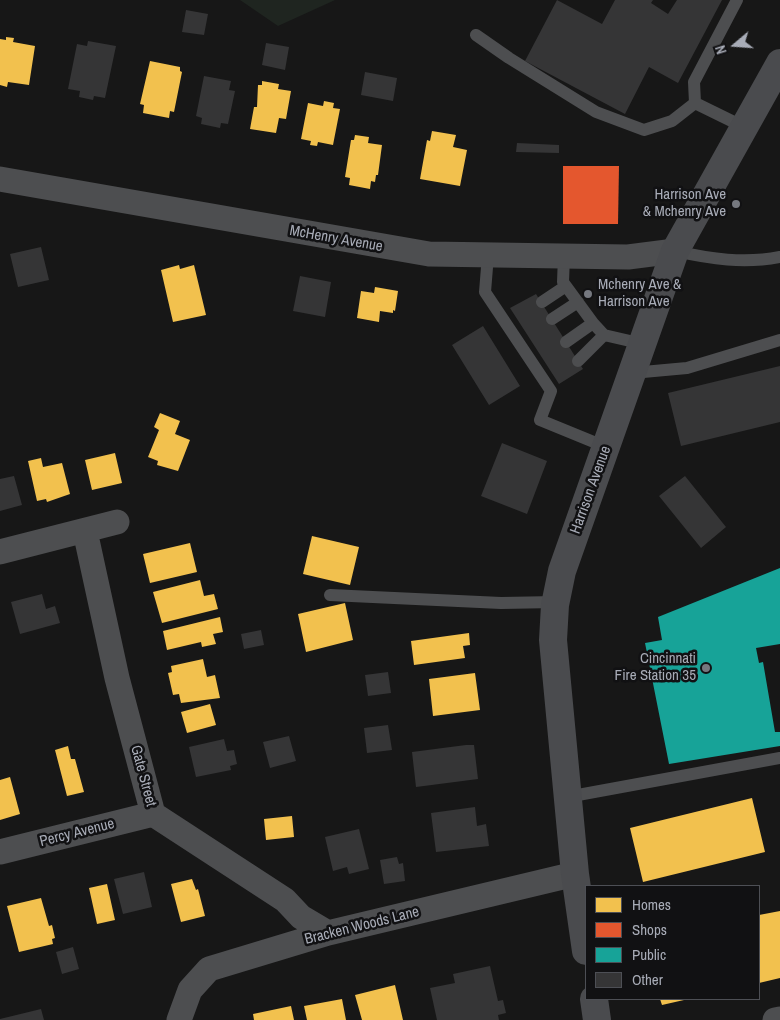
<!DOCTYPE html>
<html>
<head>
<meta charset="utf-8">
<style>
	body { margin:0 }
	#map { position:relative; width:780px; height:1020px; overflow:hidden; background:#171717; font-family:"Archivo Narrow",sans-serif }
	canvas { display:block }
	.legend { position:absolute; left:585px; top:885px; width:175px; height:115px; box-sizing:border-box; background:#111113; border:1px solid #4d4f55; margin:0; padding:6px 9px; list-style:none; font-size:15px; color:#a8acb7 }
	.legend li { display:flex; align-items:center; gap:10px; height:25px }
	.legend b { width:25px; border:1px solid #4d4f55 }
	.north { position:absolute; left:710px; top:20px; width:50px; height:50px; -webkit-text-stroke:4px #111113; paint-order:stroke; rotate:252deg; font-size:14px; font-weight:700; line-height:20px; text-align:center; color:#a8acb7 }
	.north::after { content:''; display:block; margin:auto; width:18px; height:22px; background:#a8acb7; clip-path:polygon(50% 0,100% 100%,50% 72%,0 100%) }
</style>
</head>
<body>
<div id="map">
<canvas width="780" height="1020"></canvas>
<ul class="legend">
<li><b style="height:14px;background:#f2c14e"></b>Homes</li>
<li><b style="height:14px;background:#e4572e"></b>Shops</li>
<li><b style="height:14px;background:#17a398"></b>Public</li>
<li><b style="height:14px;background:#353536"></b>Other</li>
</ul>
<div class="north">N</div>
</div>
<script>
const ctx = document.querySelector('canvas').getContext('2d');
ctx.lineJoin = 'round';
function fill(path, color) {
  ctx.fillStyle = color;
  ctx.fill(path, 'evenodd');
}
function strokePath(path, color, width, dash) {
  ctx.strokeStyle = color;
  ctx.lineWidth = width;
  ctx.lineCap = dash ? 'butt' : 'round';
  ctx.setLineDash(dash || []);
  ctx.stroke(path);
}
function label(font, color, halo, rows, align = 'center') {
  ctx.font = font + ' "Archivo Narrow",sans-serif';
  ctx.lineWidth = 5;
  ctx.setLineDash([]);
  ctx.textBaseline = 'middle';
  ctx.strokeStyle = halo;
  ctx.fillStyle = color;
  for (const [text, x, y, turn = 0] of rows) {
    ctx.save();
    ctx.translate(x, y);
    ctx.rotate((+turn || 0) * Math.PI / 180);
    ctx.textAlign = isNaN(turn) ? turn : align;
    if (halo) ctx.strokeText(text, 0, 0);
    ctx.fillText(text, 0, 0);
    ctx.restore();
  }
}
fill(new Path2D(`
	M 240,0 L 335,0 L 278,26 Z`), '#1f2520');
fill(new Path2D(`
	M 6,37 L 14,38 L 13,42 L 35,46 L 29,85 L 8,82 L 7,87 L 0,85 L 0,39 L 6,40 Z
	M 150,61 L 180,67 L 180,71 L 182,72 L 174,112 L 170,111 L 169,118 L 143,113 L 144,105 L 140,104 Z
	M 262,81 L 279,84 L 278,89 L 291,91 L 286,119 L 279,118 L 276,133 L 250,129 L 254,107 L 257,107 L 258,85 L 262,85 Z
	M 324,101 L 334,103 L 333,108 L 340,109 L 333,145 L 318,142 L 317,146 L 310,145 L 311,141 L 301,139 L 308,103 L 323,106 Z
	M 432,131 L 456,135 L 453,147 L 467,150 L 460,186 L 420,179 L 427,140 L 430,141 Z
	M 355,135 L 369,137 L 368,143 L 382,145 L 378,175 L 376,175 L 375,182 L 371,181 L 370,189 L 349,185 L 350,178 L 345,177 L 351,140 L 354,140 Z
	M 179,265 L 180,269 L 194,265 L 206,315 L 173,322 L 161,270 Z
	M 375,287 L 398,291 L 395,311 L 393,310 L 393,313 L 380,311 L 379,322 L 357,318 L 361,291 L 374,293 Z
	M 160,413 L 180,421 L 175,434 L 190,440 L 178,471 L 157,465 L 158,461 L 148,457 L 159,430 L 154,427 Z
	M 115,453 L 122,483 L 92,490 L 85,460 Z
	M 41,458 L 43,467 L 62,463 L 70,494 L 47,502 L 46,499 L 37,501 L 28,461 Z
	M 312,536 L 359,547 L 350,585 L 303,574 Z
	M 190,543 L 197,572 L 150,583 L 143,554 Z
	M 200,580 L 204,596 L 214,594 L 218,609 L 162,623 L 153,592 Z
	M 345,603 L 353,640 L 306,652 L 298,614 Z
	M 220,617 L 223,632 L 213,634 L 216,644 L 202,647 L 201,642 L 167,650 L 163,631 Z
	M 469,633 L 470,645 L 463,646 L 465,658 L 414,665 L 411,641 Z
	M 203,659 L 207,677 L 215,675 L 220,698 L 181,703 L 179,694 L 173,695 L 168,673 L 172,672 L 171,666 Z
	M 475,673 L 480,710 L 433,716 L 429,679 Z
	M 210,704 L 216,725 L 187,733 L 181,712 Z
	M 68,746 L 71,759 L 75,759 L 84,792 L 67,796 L 55,750 Z
	M 10,777 L 20,814 L 0,820 L 0,780 Z
	M 752,798 L 765,852 L 643,882 L 630,828 Z
	M 292,816 L 294,837 L 266,840 L 264,819 Z
	M 192,879 L 196,890 L 198,889 L 205,916 L 181,922 L 171,884 Z
	M 107,884 L 115,920 L 97,924 L 89,888 Z
	M 41,898 L 49,926 L 52,925 L 55,938 L 52,939 L 53,944 L 19,952 L 7,906 Z
	M 780,911 L 780,978 L 759,983 L 759,915 Z
	M 395,985 L 403,1020 L 362,1020 L 355,995 Z
	M 342,999 L 346,1020 L 307,1020 L 304,1006 Z
	M 660,999 L 684,999 L 684,1000 L 662,1005 Z
	M 291,1006 L 294,1020 L 254,1020 L 253,1014 Z`), '#f2c14e');
fill(new Path2D(`
	M 563,166 L 619,166 L 618,224 L 563,224 Z`), '#e4572e');
fill(new Path2D(`
	M 780,568 L 780,644 L 756,648 L 759,663 L 763,662 L 775,732 L 780,732 L 780,746 L 669,764 L 645,643 L 662,640 L 658,617 Z`), '#17a398');
fill(new Path2D(`
	M 557,0 L 602,24 L 615,0 L 653,0 L 651,3 L 668,14 L 677,0 L 722,0 L 678,83 L 649,67 L 625,114 L 525,61 Z
	M 186,10 L 208,14 L 204,35 L 182,32 Z
	M 88,41 L 116,46 L 105,98 L 94,96 L 93,100 L 79,97 L 80,91 L 68,89 L 77,44 L 87,46 Z
	M 266,43 L 289,47 L 285,70 L 262,65 Z
	M 365,72 L 397,78 L 393,101 L 361,95 Z
	M 204,76 L 231,81 L 229,90 L 235,91 L 228,124 L 221,123 L 220,128 L 201,124 L 202,118 L 196,116 Z
	M 517,143 L 559,145 L 559,153 L 516,152 Z
	M 41,247 L 49,280 L 18,287 L 10,254 Z
	M 300,276 L 331,282 L 325,317 L 293,311 Z
	M 536,294 L 583,369 L 559,384 L 510,308 Z
	M 483,326 L 520,386 L 489,405 L 452,345 Z
	M 780,366 L 780,422 L 681,446 L 668,393 Z
	M 502,443 L 547,461 L 527,514 L 481,496 Z
	M 14,476 L 22,505 L 0,511 L 0,479 Z
	M 685,476 L 726,527 L 701,548 L 659,496 Z
	M 42,594 L 46,609 L 55,606 L 60,623 L 20,634 L 11,602 Z
	M 261,630 L 264,645 L 244,649 L 241,634 Z
	M 388,672 L 391,693 L 368,696 L 365,675 Z
	M 388,725 L 392,750 L 367,753 L 364,728 Z
	M 289,736 L 296,761 L 270,768 L 263,742 Z
	M 224,739 L 227,751 L 234,750 L 237,764 L 230,766 L 231,770 L 196,777 L 189,747 Z
	M 466,745 L 474,745 L 478,779 L 416,787 L 412,752 Z
	M 475,807 L 477,826 L 486,824 L 489,846 L 436,852 L 431,813 Z
	M 359,829 L 369,869 L 349,874 L 347,867 L 333,871 L 325,837 Z
	M 397,857 L 399,864 L 403,863 L 405,881 L 384,884 L 380,860 Z
	M 144,872 L 152,907 L 123,914 L 114,879 Z
	M 73,947 L 79,969 L 62,974 L 56,952 Z
	M 490,966 L 498,1001 L 503,1000 L 506,1013 L 498,1015 L 499,1020 L 437,1020 L 430,988 L 455,983 L 453,974 Z
	M 41,1009 L 44,1020 L 0,1020 L 0,1019 Z`), '#353536');
strokePath(new Path2D(`
	M 476,35 L 509,58 L 596,112 L 644,130 L 672,121 L 695,103 L 744,127
	M 695,103 L 694,82 L 737,0
	M 675,251 C 711,259 744,264 780,257
	M 488,255 L 485,292 L 551,391 L 540,420 L 606,447
	M 564,256 L 563,282 L 593,323 L 604,335 L 643,344
	M 542,302 L 566,286
	M 552,319 L 578,302
	M 566,342 L 593,323
	M 578,361 L 604,335
	M 632,373 L 687,368 L 780,340
	M 330,595 L 501,603 L 556,602
	M 567,797 L 780,758`), '#4d4e50', 12);
strokePath(new Path2D(`
	M 0,179 L 429,254 L 628,257 L 675,251
	M 85,531 L 117,678 L 153,814 L 285,900 L 301,917 L 328,933
	M 0,552 L 117,522
	M 0,852 L 153,814
	M 179,1020 L 190,990 L 209,969 L 328,933 L 575,874
	M 775,1020 L 780,1019`), '#4d4e50', 25);
strokePath(new Path2D(`
	M 586,951 L 575,874 L 553,640 L 555,605 L 562,571 L 675,251 L 780,63
	M 594,999 L 597,1020`), '#4a4b4e', 28);
for (const [x, y, r, color] of [
	[736,204,5,"#75787f"],
	[588,294,5,"#75787f"],
	[706,668,5,"#75787f"]
]) {
  const dot = new Path2D();
  dot.arc(x, y, r, 0, 2 * Math.PI);
  ctx.fillStyle = color;
  ctx.fill(dot);
  strokePath(dot, '#111113', 2);
}
label('15px', '#a8acb7', '#111113', [
	["Harrison Ave",726,195],
	["& Mchenry Ave",726,212],
	["Mchenry Ave &",598,285,"left"],
	["Harrison Ave",598,302,"left"],
	["Cincinnati",696,659],
	["Fire Station 35",696,676]
], 'right');
label('15px', '#a8acb7', '#111113', [
	["McHenry Avenue",336,239,10],
	["Harrison Avenue",591,490,-70],
	["Gate Street",143,776,75],
	["Percy Avenue",77,833,-14],
	["Bracken Woods Lane",362,926,-14]
]);
</script>
</body>
</html>
